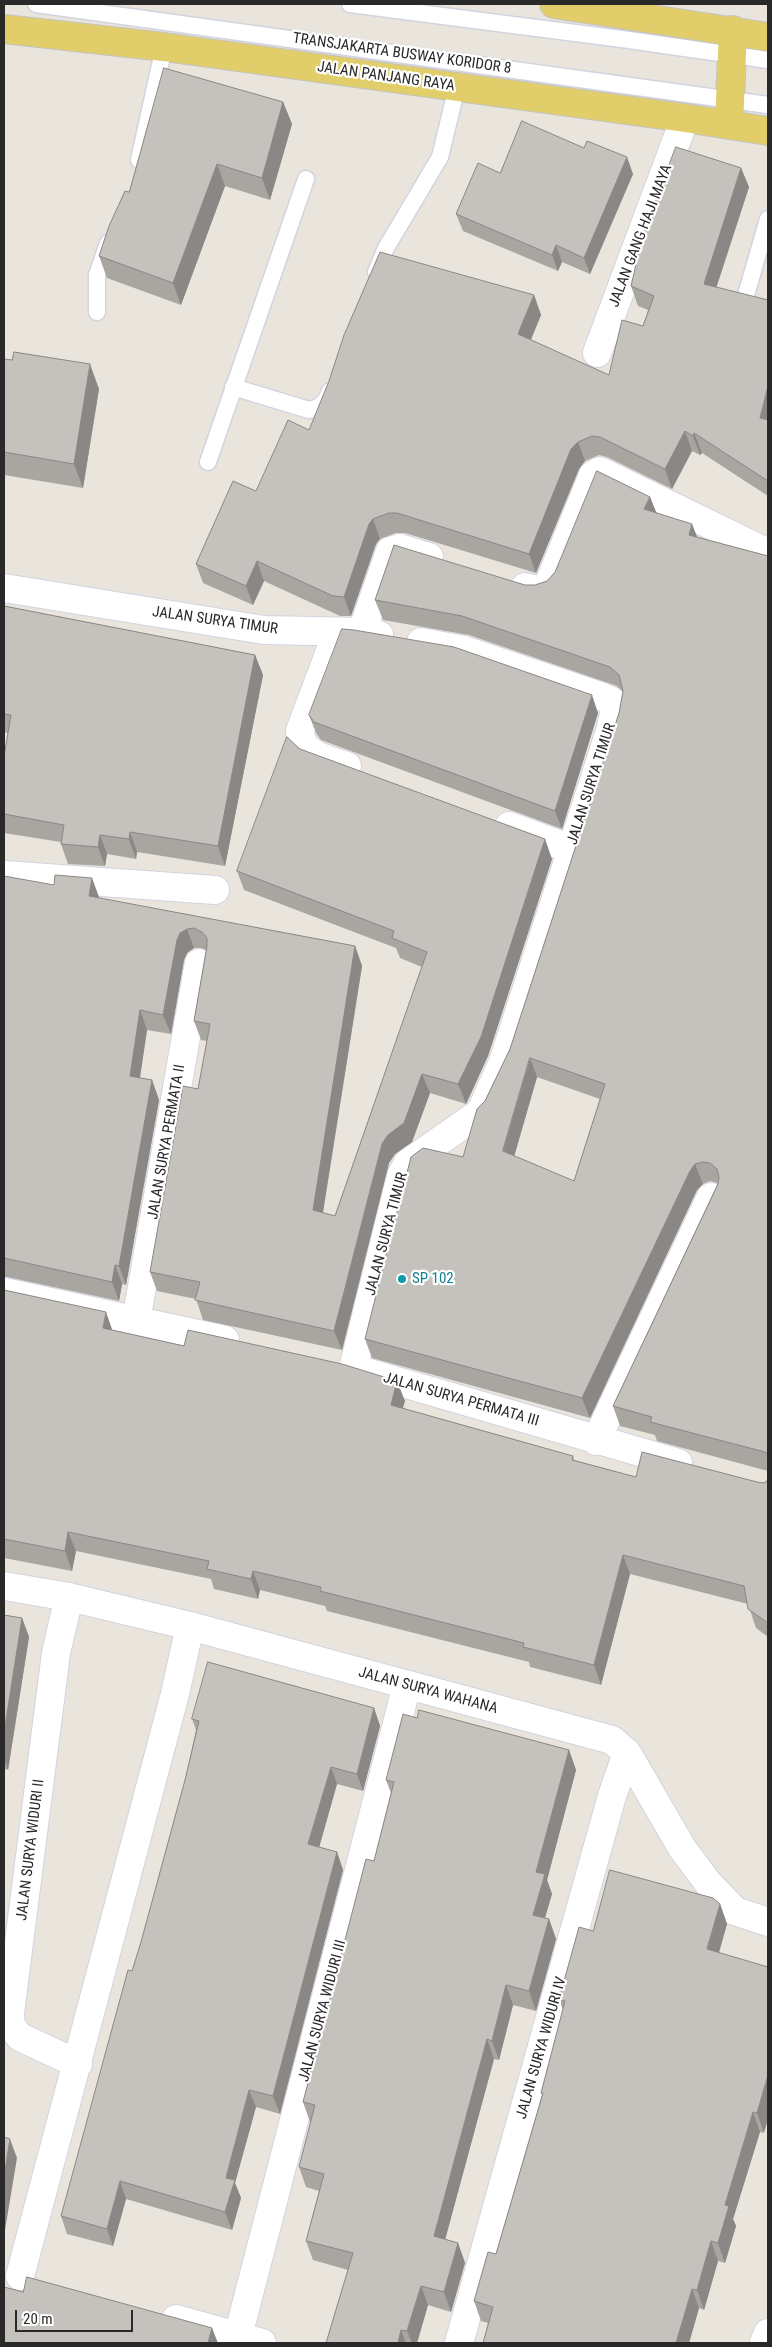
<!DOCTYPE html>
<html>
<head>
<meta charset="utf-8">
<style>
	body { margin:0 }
	#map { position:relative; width:772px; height:2347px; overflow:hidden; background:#eae5dc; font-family:"Roboto Condensed",sans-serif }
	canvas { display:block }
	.frame { position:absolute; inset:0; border:5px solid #292929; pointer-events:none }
	.scale { position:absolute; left:15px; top:2310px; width:118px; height:22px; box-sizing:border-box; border:2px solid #292929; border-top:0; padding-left:6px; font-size:15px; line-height:18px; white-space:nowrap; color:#292929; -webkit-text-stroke:4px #fff; paint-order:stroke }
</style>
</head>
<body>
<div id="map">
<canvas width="772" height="2347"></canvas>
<div class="frame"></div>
<div class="scale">20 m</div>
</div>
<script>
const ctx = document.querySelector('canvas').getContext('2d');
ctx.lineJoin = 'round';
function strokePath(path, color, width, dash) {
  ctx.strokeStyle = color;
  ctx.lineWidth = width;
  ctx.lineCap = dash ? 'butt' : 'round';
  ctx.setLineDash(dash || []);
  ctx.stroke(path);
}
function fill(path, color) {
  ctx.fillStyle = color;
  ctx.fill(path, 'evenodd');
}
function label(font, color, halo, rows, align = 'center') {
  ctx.font = font + ' "Roboto Condensed",sans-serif';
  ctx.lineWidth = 4.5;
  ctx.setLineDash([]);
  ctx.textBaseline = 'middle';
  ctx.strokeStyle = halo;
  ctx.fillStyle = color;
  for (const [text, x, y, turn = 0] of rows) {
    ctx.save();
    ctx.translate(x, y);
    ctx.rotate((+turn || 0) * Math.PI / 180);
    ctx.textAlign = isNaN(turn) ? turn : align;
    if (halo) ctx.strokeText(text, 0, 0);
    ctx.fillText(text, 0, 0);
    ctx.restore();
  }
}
const service = new Path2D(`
	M 36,4 L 768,105
	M 350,4 L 622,39 L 768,60
	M 139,160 L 164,47
	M 376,272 L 386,248 L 440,157 L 457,87
	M 744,302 L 768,219
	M 97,312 L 97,275 L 108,243
	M 233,387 L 309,410 C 321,408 326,402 330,391
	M 208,462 L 306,179`);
const minor = new Path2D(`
	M 597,353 L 685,118
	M 525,587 L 537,590 L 548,586 L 593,475 L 600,471 L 768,553
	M 4,588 L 264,630 L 362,632 L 379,635
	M 362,632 L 390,551 L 400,548 L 429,557
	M 337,633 L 300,731 C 300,755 329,760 347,766
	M 509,826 L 571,849
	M 4,875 L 215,890
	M 4,1292 L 225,1340
	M 136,1321 L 199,963
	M 353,1369 L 401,1176 L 408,1163 L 478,1114 L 482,1109 L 503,1062 L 611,728 L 615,708 L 612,701 L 603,697 L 464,650 L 421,642
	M 362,1371 L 678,1463
	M 596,1441 L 711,1197
	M 4,1586 L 69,1597 L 190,1626 L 612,1740 L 627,1753 L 682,1848 L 708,1883 L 735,1911 L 768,1922
	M 69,1597 L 56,1653 L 10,2013 L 11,2026 L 20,2037 L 78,2064
	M 20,2276 L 175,1694 L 190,1626
	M 176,2319 L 262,2343
	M 238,2336 L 407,1685
	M 459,2343 L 612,1796 L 627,1753
	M 764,2343 L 768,2333`);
const primary = new Path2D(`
	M 554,4 L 768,37
	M 4,29 L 164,47 L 685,118 L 768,131
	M 729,125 L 733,30`);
strokePath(service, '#d2d3e0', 19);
strokePath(minor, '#d2d3e0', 30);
strokePath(primary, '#c3c3c3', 30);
strokePath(service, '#fff', 16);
strokePath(minor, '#fff', 28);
strokePath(primary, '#e1ce6a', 28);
fill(new Path2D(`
	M 283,102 L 292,124 L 270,200 L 225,186 L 181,305 L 107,278 L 99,256 L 129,192 Z
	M 741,168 L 749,187 L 716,288 L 768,300 L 768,496 L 702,453 L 700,455 L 692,451 L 672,489 L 607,457 L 599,455 L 585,461 L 579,469 L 536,573 L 405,533 L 396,533 L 380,539 L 376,544 L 351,616 L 340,616 L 264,581 L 253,605 L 203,583 L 196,564 L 309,430 L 534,295 L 541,315 L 531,340 L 609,375 L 643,326 L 648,310 L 638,306 L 631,286 Z
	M 500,173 L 633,174 L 590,274 L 562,262 L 558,271 L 463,231 L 456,214 Z
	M 4,359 L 99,389 L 83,488 L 4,475 Z
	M 650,497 L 656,512 L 697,537 L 768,556 L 768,1471 L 657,1441 L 655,1435 L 620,1426 L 613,1406 L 718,1183 L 717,1183 L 710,1181 L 703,1184 L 697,1190 L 590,1418 L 372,1358 L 365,1339 L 463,1157 L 485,1101 L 510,1049 L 619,713 L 623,692 L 617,686 L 469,635 L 383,620 L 375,600 L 525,585 L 535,585 L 547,581 ZM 537,1077 L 600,1099 L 574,1181 L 514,1156 Z
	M 4,606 L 255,655 L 263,675 L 225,866 L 137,852 L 136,859 L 107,854 L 105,866 L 68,864 L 61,844 L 61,842 L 4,833 L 4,756 L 8,733 L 4,732 Z
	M 598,713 L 562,829 L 321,740 L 316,733 L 309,715 Z
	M 300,749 L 552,859 L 488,1056 L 466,1104 L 430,1093 L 412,1142 L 395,1154 L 389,1163 L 342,1350 L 203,1320 L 196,1299 L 157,1291 L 150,1272 L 198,1089 L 207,1041 L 201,1040 L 194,1021 L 206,950 L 201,948 L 194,948 L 187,953 L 184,960 L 171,1034 L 147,1030 L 140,1078 L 152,1080 L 159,1100 L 126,1285 L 122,1284 L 119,1301 L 7,1277 L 4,1277 L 4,876 L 99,898 L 355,946 L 362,966 L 323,1213 L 335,1216 L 422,967 L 400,958 L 396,948 L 244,890 L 237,871 Z
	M 4,1290 L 112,1330 L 405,1401 L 402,1408 L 573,1456 L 574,1460 L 636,1477 L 757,1482 L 764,1483 L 768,1480 L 768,1637 L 756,1628 L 748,1604 L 630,1574 L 601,1685 L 530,1667 L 529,1662 L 327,1611 L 325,1606 L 260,1590 L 258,1599 L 214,1589 L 211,1579 L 76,1551 L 72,1571 L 4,1558 Z
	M 4,1615 L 22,1618 L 29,1637 L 8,1770 L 5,1769 L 4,1779 Z
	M 374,1708 L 380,1726 L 363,1791 L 337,1784 L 319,1847 L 337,1852 L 343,1870 L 280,2114 L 256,2107 L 235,2183 L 241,2198 L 232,2230 L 126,2199 L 113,2246 L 67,2234 L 61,2216 L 132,1971 L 141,1942 L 185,1780 L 196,1730 L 192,1719 Z
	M 417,1718 L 569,1750 L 576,1770 L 547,1880 L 552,1894 L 545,1918 L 549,1919 L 556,1939 L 536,2011 L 513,2005 L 499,2060 L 494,2059 L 445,2239 L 458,2243 L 465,2263 L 451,2312 L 428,2305 L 417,2343 L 326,2343 L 348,2270 L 313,2260 L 306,2241 L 319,2191 L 306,2187 L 299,2167 L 311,2122 L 310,2122 L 303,2102 L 374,1861 L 391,1793 L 386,1780 Z
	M 720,1904 L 727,1924 L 719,1953 L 764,2133 L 760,2132 L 733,2219 L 736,2226 L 725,2263 L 718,2261 L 704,2310 L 699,2308 L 689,2343 L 483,2343 L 488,2323 L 481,2321 L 474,2301 L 496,2254 L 542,2095 L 541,2093 L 563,2010 L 559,1999 L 593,1931 Z`), '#a9a6a2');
fill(new Path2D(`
	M 283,102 L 292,124 L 270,200 L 262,178 Z
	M 627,157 L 633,174 L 590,274 L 584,258 Z
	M 217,164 L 225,186 L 181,305 L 173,283 Z
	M 741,168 L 749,187 L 711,304 L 704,284 Z
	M 556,245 L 562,262 L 558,271 L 552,255 Z
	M 534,295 L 541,315 L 525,353 L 518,334 Z
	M 90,364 L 99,389 L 83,488 L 74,464 Z
	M 768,386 L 768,434 L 760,418 Z
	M 685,431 L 692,451 L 672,489 L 665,469 Z
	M 694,433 L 702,453 L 700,455 L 693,436 Z
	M 578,442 L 585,461 L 579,469 L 536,573 L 529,554 L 571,449 Z
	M 650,497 L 658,517 L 644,509 Z
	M 373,519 L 380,539 L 376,544 L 351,616 L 344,597 L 369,524 Z
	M 692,524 L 700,544 L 689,535 Z
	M 257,561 L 264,581 L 253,605 L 246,586 Z
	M 255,655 L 263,675 L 225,866 L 218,846 Z
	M 592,695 L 598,713 L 562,829 L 555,811 Z
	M 130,832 L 137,852 L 136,859 L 129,839 Z
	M 100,835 L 107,854 L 105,866 L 98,847 Z
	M 545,839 L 552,859 L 488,1056 L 466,1104 L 458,1084 Z
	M 92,878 L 99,897 L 96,916 L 89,896 Z
	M 187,929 L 194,948 L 187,953 L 184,960 L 171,1034 L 163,1015 L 177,940 L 180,933 Z
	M 355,946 L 362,966 L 320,1230 L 313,1210 Z
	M 140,1010 L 147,1030 L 137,1096 L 130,1076 Z
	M 530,1058 L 537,1077 L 510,1171 L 503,1151 Z
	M 422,1074 L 430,1093 L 412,1142 L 395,1154 L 389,1163 L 342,1350 L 334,1331 L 382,1144 Z
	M 152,1080 L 159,1100 L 126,1285 L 119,1266 Z
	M 695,1164 L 703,1184 L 697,1190 L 590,1418 L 582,1398 L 690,1171 Z
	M 115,1265 L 122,1284 L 119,1301 L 112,1282 Z
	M 106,1312 L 113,1332 L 103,1328 Z
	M 397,1381 L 405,1401 L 398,1425 L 391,1405 Z
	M 68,1532 L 76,1551 L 72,1571 L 65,1551 Z
	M 623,1555 L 630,1574 L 601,1685 L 594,1665 Z
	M 253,1571 L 260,1590 L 258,1599 L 251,1579 Z
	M 22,1618 L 29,1637 L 8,1770 L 4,1757 L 4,1733 Z
	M 374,1708 L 380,1726 L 363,1791 L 357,1774 Z
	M 569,1750 L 576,1770 L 547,1880 L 552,1894 L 540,1934 L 533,1915 L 536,1872 Z
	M 4,1766 L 5,1769 L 4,1779 Z
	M 331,1767 L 337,1784 L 315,1862 L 308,1844 Z
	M 337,1852 L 343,1870 L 280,2114 L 273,2096 Z
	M 720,1904 L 727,1924 L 714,1969 L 707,1949 Z
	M 549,1919 L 556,1939 L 536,2011 L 529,1991 Z
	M 506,1985 L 513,2005 L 499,2060 L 492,2041 Z
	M 487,2039 L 494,2059 L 441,2255 L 434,2236 Z
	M 768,2075 L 768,2119 L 764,2133 L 757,2113 Z
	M 249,2090 L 256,2107 L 235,2183 L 241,2198 L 232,2230 L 225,2212 L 226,2178 Z
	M 753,2112 L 760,2132 L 733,2219 L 736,2226 L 725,2263 L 718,2243 L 725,2205 Z
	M 10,2139 L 17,2158 L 5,2230 L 4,2227 L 4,2176 Z
	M 120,2181 L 126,2199 L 113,2246 L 107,2229 Z
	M 711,2241 L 718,2261 L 704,2310 L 697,2290 Z
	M 458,2243 L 465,2263 L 451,2312 L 444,2292 Z
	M 421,2286 L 428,2305 L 417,2343 L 412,2343 L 407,2331 Z
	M 692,2289 L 699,2308 L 689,2343 L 676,2343 Z
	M 212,2328 L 218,2343 L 208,2343 Z
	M 401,2330 L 406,2343 L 398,2343 Z`), '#8a8784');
const building = new Path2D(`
	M 164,68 L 283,102 L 262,178 L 217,164 L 173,283 L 99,256 L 109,226 L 125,191 L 129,192 Z
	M 522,121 L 584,148 L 587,141 L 627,157 L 584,258 L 556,245 L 552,255 L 456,214 L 478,163 L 500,173 Z
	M 676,147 L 741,168 L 704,284 L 768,300 L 768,386 L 760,418 L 768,420 L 768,481 L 694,433 L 693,436 L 685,431 L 665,469 L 600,437 L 592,436 L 578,442 L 571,449 L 529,554 L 397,513 L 389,513 L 373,519 L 369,524 L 344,597 L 333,596 L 257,561 L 246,586 L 196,564 L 233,481 L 256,491 L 288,420 L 309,430 L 329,381 L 344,335 L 380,252 L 534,295 L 518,334 L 609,375 L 622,320 L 643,326 L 654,296 L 631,286 L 642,238 Z
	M 14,352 L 90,364 L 74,464 L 4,452 L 4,359 L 12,360 Z
	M 597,471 L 650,497 L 644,509 L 692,524 L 689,535 L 768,556 L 768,1454 L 765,1452 L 650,1422 L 652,1417 L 613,1406 L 718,1184 L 719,1177 L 717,1169 L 710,1163 L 703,1162 L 695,1164 L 690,1171 L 582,1398 L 365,1339 L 411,1157 L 423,1148 L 463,1157 L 477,1109 L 485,1101 L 510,1049 L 619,713 L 623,691 L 619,675 L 610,667 L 462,616 L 375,600 L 394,545 L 525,585 L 535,585 L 547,581 L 555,572 ZM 530,1058 L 605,1084 L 574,1181 L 503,1151 Z
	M 4,606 L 255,655 L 218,846 L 130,832 L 129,839 L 100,835 L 98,847 L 61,844 L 64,825 L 4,814 L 4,756 L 11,715 L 4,714 Z
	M 342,629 L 354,630 L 454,647 L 592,695 L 555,811 L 314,722 L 309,715 Z
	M 287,737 L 300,749 L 545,839 L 481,1037 L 458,1084 L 422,1074 L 404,1123 L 388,1135 L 382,1144 L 334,1331 L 195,1300 L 200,1282 L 150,1272 L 183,1086 L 198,1089 L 210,1024 L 194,1021 L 207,946 L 207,938 L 202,932 L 194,928 L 187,929 L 180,933 L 177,940 L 163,1015 L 140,1010 L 130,1076 L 152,1080 L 119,1266 L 115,1265 L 112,1282 L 4,1258 L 4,876 L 54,885 L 55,875 L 92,878 L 89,896 L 355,946 L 313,1210 L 335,1216 L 427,952 L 392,938 L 394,931 L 237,871 Z
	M 4,1290 L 106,1312 L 103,1328 L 184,1346 L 188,1330 L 342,1364 L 397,1381 L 391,1405 L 573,1456 L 572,1460 L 636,1477 L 642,1452 L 757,1482 L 764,1483 L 768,1480 L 768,1623 L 748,1609 L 744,1586 L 623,1555 L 594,1665 L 523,1647 L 524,1643 L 320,1591 L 321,1587 L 253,1571 L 251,1579 L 207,1569 L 209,1561 L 68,1532 L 65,1551 L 4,1539 Z
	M 4,1615 L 22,1618 L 4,1733 Z
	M 208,1662 L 374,1708 L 357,1774 L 331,1767 L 308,1844 L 337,1852 L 273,2096 L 249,2090 L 226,2178 L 235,2180 L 225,2212 L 120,2181 L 107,2229 L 61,2216 L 128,1970 L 132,1971 L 141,1942 L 185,1780 L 199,1721 L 192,1719 Z
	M 419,1710 L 569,1750 L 536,1872 L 545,1874 L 533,1915 L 549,1919 L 529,1991 L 506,1985 L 492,2041 L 487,2039 L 434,2236 L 458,2243 L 444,2292 L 421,2286 L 407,2331 L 401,2330 L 398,2343 L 326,2343 L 353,2253 L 306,2241 L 324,2174 L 299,2167 L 315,2105 L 303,2102 L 366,1859 L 374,1861 L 394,1782 L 386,1780 L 403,1714 L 417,1718 Z
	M 610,1870 L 713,1898 L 720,1904 L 707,1949 L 768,1967 L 768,2075 L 757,2113 L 753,2112 L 725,2205 L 729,2206 L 718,2243 L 711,2241 L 697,2290 L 692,2289 L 676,2343 L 483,2343 L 493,2307 L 474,2301 L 488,2252 L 496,2254 L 543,2093 L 541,2093 L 565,2001 L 559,1999 L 579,1927 L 593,1931 Z
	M 4,2137 L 10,2139 L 4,2176 Z
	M 27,2277 L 212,2328 L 208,2343 L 4,2343 L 4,2287 L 23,2292 Z`);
fill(building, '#c5c1bc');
strokePath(building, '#8a8784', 1);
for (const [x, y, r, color] of [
	[402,1279,5,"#0f9aa8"]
]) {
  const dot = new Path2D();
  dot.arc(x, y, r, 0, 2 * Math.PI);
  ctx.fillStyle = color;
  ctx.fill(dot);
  strokePath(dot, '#fff', 2);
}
label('15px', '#292929', '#fff', [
	["TRANSJAKARTA BUSWAY KORIDOR 8",402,54,8],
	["JALAN PANJANG RAYA",386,77,8],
	["JALAN GANG HAJI MAYA",641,236,-69],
	["JALAN SURYA TIMUR",215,621,8],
	["JALAN SURYA TIMUR",592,784,-72],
	["JALAN SURYA PERMATA II",167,1142,-80],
	["JALAN SURYA TIMUR",387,1234,-75],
	["JALAN SURYA PERMATA III",461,1400,16],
	["JALAN SURYA WAHANA",428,1691,15],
	["JALAN SURYA WIDURI II",31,1850,-83],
	["JALAN SURYA WIDURI III",323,2011,-75],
	["JALAN SURYA WIDURI IV",542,2048,-74]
]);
label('15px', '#0d838f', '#fff', [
	["SP 102",412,1279]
], 'left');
</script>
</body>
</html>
